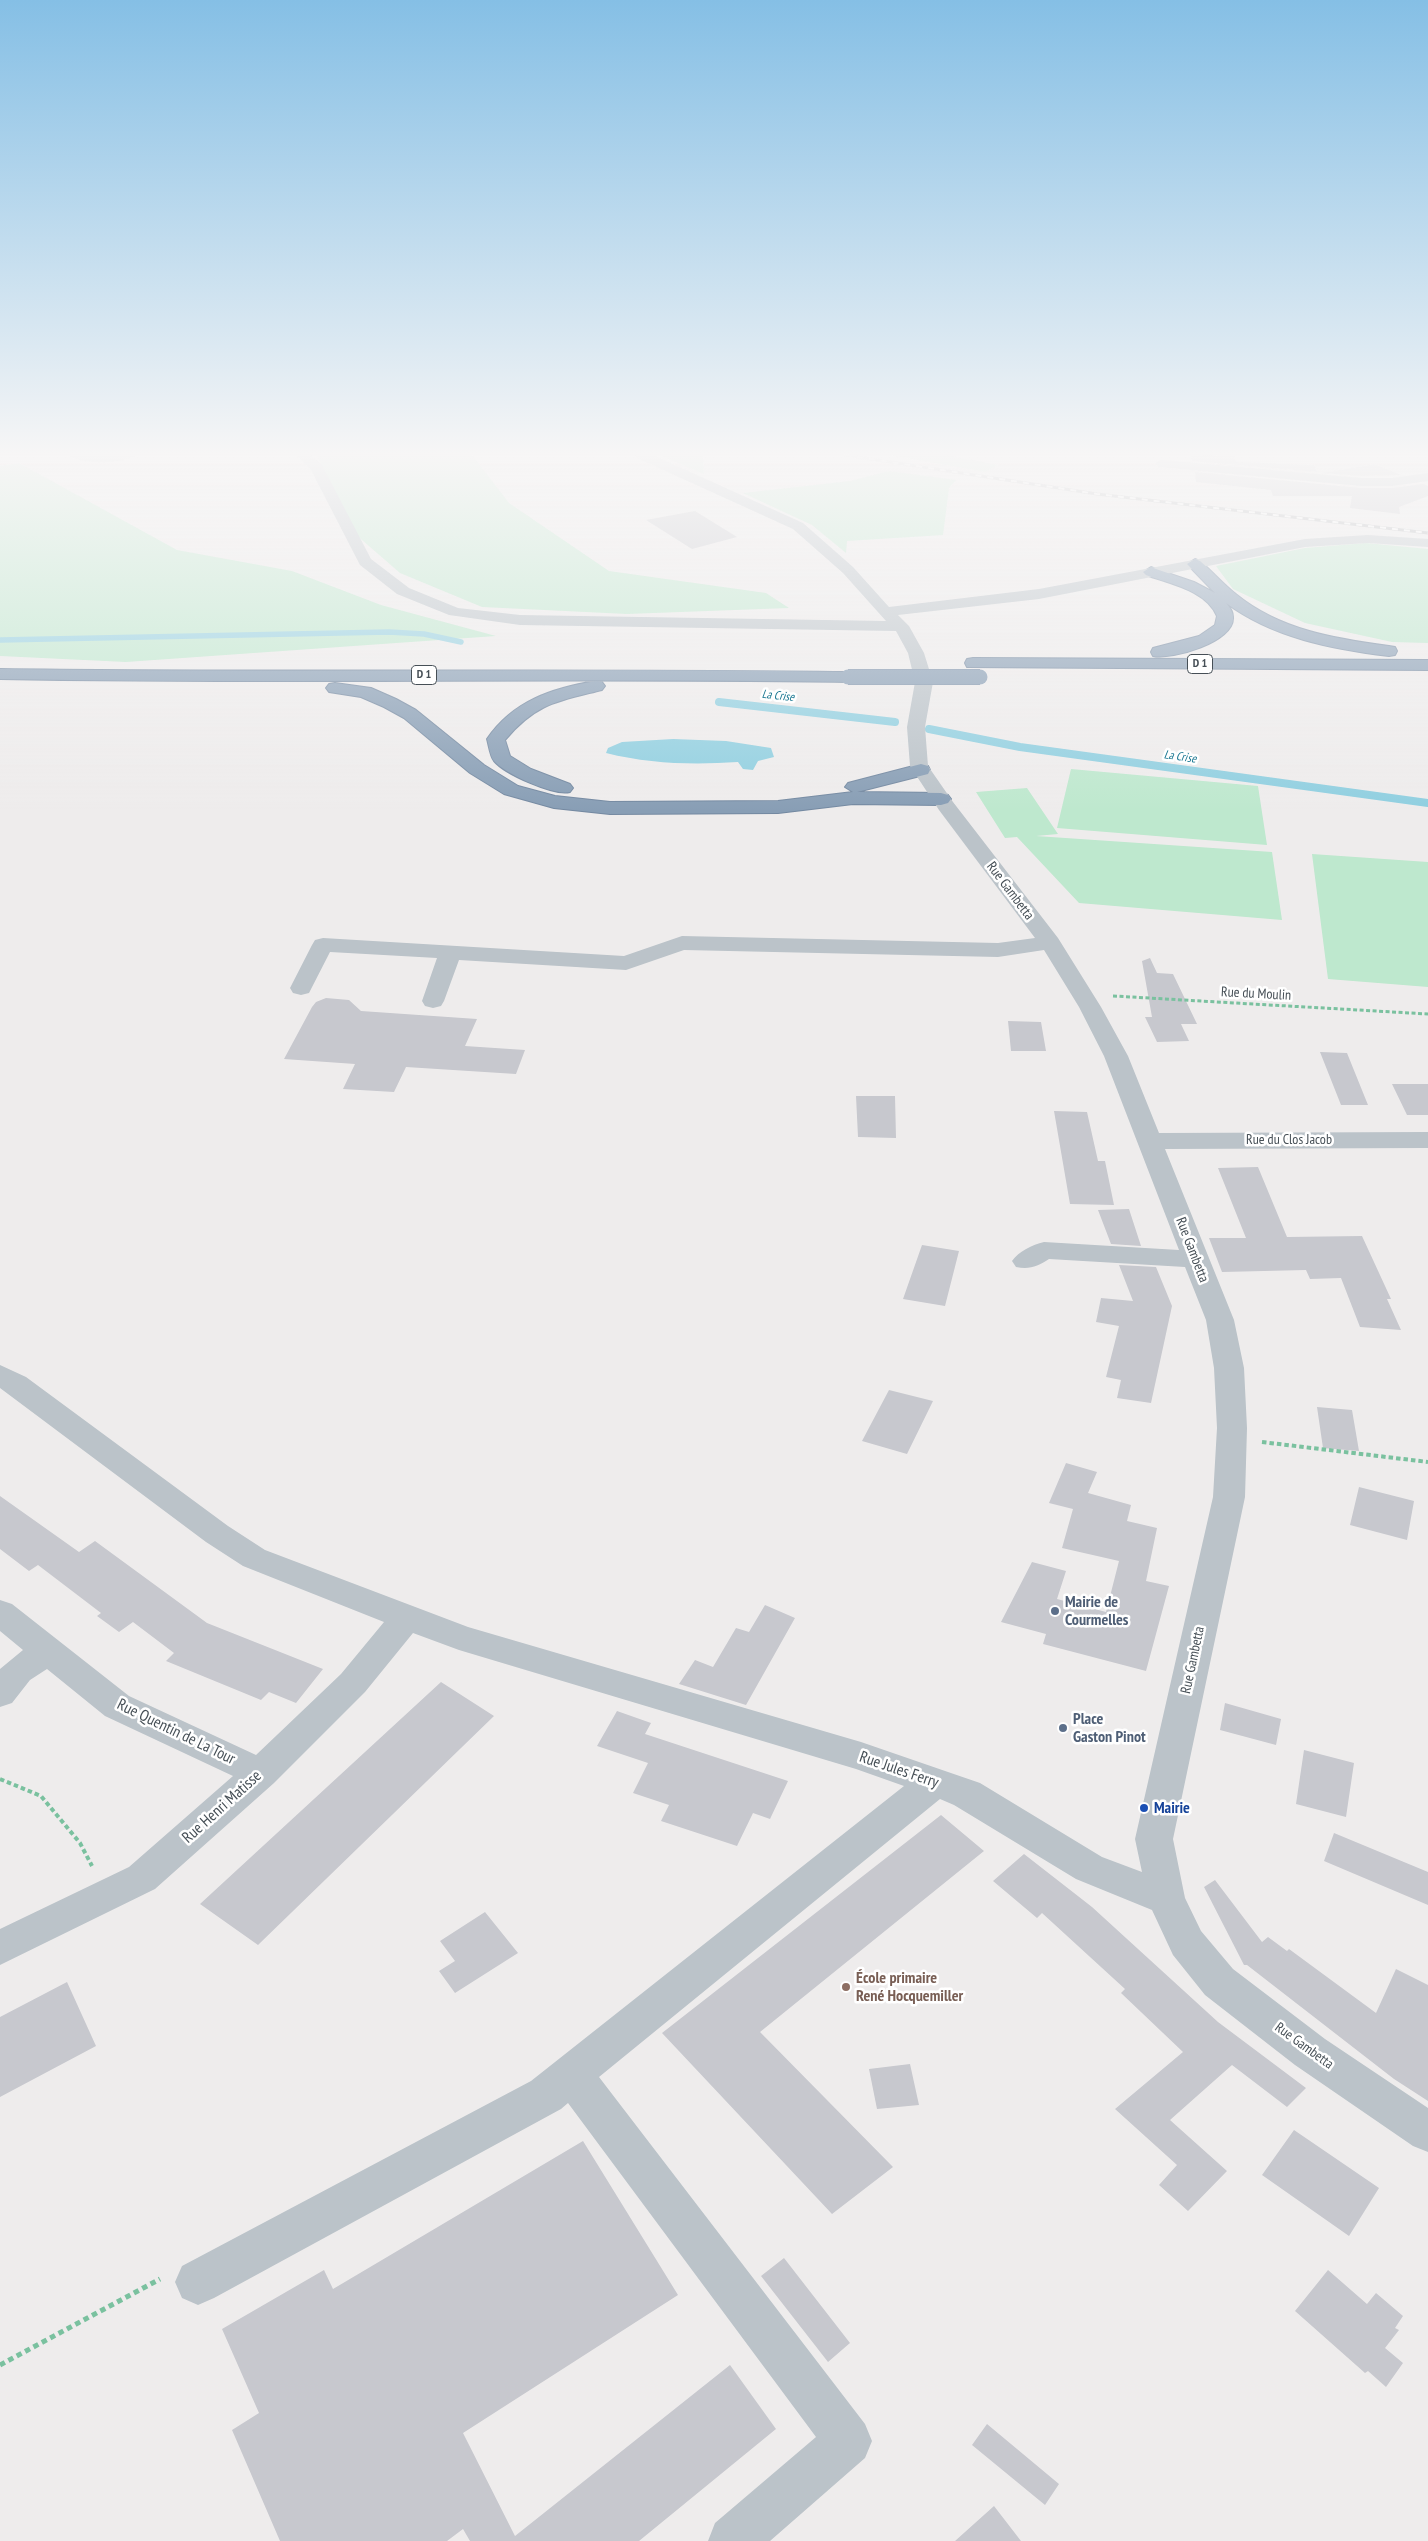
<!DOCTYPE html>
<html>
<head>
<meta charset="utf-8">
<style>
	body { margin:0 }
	canvas { display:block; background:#eeecec }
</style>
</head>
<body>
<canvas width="1428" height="2541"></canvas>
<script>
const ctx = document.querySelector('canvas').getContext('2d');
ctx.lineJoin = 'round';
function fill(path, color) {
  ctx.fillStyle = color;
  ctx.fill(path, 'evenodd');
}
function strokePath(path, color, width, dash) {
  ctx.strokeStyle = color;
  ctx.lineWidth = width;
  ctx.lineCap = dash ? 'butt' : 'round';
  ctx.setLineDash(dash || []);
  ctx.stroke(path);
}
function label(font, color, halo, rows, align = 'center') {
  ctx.font = font + ' "PT Sans Narrow",sans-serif';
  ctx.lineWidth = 5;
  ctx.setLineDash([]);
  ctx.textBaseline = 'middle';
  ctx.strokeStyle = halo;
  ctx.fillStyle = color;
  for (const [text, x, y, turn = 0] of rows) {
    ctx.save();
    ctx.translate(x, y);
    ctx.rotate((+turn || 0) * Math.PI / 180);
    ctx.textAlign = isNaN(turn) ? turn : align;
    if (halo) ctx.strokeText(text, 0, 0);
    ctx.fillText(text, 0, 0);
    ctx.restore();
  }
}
fill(new Path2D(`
	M 317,455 L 472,455 L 509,503 L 609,571 L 766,593 L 789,608 L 627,614 L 482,607 L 400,573 L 347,527 Z
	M 659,455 L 703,455 L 704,474 Z
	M 890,455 L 946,455 L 998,465 L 985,472 Z
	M 19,463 L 177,550 L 292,571 L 381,605 L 496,636 L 126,662 L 0,656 L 0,466 Z
	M 889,471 L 956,480 L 949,488 L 943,535 L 847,541 L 846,553 L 812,525 L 743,493 L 850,481 Z
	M 1366,543 L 1428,549 L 1428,643 L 1392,642 L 1305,623 L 1233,589 L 1216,566 L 1305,548 Z
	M 1071,769 L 1258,786 L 1267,845 L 1057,828 Z
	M 1027,788 L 1058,834 L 1036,836 L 1272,852 L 1282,920 L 1079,903 L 1017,837 L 1005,838 L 976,792 Z
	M 1312,854 L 1428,862 L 1428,987 L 1328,979 Z`), '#bee8ce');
fill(new Path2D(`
	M 673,739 L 726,741 L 771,748 L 774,757 L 758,761 L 753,770 L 743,769 L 738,762 C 693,765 650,764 606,753 L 608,748 L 622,742 Z`), '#90cfe0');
strokePath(new Path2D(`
	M 0,640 L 389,632 L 424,634 L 461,642`), '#90cfe0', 5.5);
strokePath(new Path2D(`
	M 719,702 L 895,722
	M 929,729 L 1020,747 L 1428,803`), '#90cfe0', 8);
fill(new Path2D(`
	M 1190,455 L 1234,456 L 1236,462 L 1314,465 L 1317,472 L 1192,461 Z
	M 1375,464 L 1401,475 L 1361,476 L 1322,473 Z
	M 1195,472 L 1361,488 L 1392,488 L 1423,484 L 1428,486 L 1428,496 L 1399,507 L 1400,514 L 1350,508 L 1352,496 L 1273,496 L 1271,490 L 1196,482 Z
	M 695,511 L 737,537 L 692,549 L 646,520 Z
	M 1150,958 L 1157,973 L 1173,974 L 1197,1024 L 1181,1024 L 1189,1041 L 1157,1042 L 1145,1017 L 1152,1017 L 1142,961 Z
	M 326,998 L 349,1000 L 361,1011 L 477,1019 L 465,1046 L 525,1050 L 516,1074 L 406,1067 L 394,1092 L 343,1089 L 355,1064 L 284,1059 L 312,1007 L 316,1002 Z
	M 1008,1021 L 1041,1022 L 1046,1051 L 1011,1051 Z
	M 1320,1052 L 1347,1053 L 1368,1105 L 1341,1105 Z
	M 1392,1084 L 1428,1084 L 1428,1115 L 1407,1115 Z
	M 856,1096 L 895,1096 L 896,1138 L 858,1137 Z
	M 1054,1111 L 1087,1112 L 1098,1161 L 1105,1161 L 1114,1205 L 1070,1204 Z
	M 1258,1167 L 1287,1237 L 1362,1236 L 1391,1299 L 1387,1299 L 1401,1330 L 1360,1327 L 1341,1278 L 1310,1279 L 1306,1270 L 1222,1272 L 1209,1238 L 1246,1238 L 1218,1168 Z
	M 1129,1209 L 1141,1246 L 1111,1244 L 1098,1210 Z
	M 922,1245 L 959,1251 L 945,1306 L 903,1299 Z
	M 1119,1265 L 1156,1267 L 1172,1306 L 1151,1403 L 1117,1398 L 1121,1380 L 1106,1377 L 1119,1326 L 1096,1322 L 1101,1298 L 1133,1301 Z
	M 889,1390 L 933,1401 L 907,1454 L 862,1441 Z
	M 1317,1407 L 1352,1410 L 1359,1451 L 1323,1448 Z
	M 1066,1463 L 1097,1472 L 1088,1493 L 1131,1505 L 1127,1521 L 1157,1528 L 1146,1581 L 1169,1586 L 1146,1671 L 1043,1644 L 1046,1634 L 1001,1622 L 1032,1562 L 1066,1571 L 1057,1599 L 1106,1612 L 1119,1561 L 1062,1548 L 1073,1509 L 1049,1503 Z
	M 1359,1487 L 1414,1501 L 1407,1540 L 1350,1525 Z
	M 0,1496 L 79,1552 L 95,1541 L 207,1623 L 323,1669 L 296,1703 L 269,1692 L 261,1700 L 166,1661 L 174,1653 L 133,1622 L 119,1632 L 97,1616 L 101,1613 L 38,1565 L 29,1571 L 0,1549 Z
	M 765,1605 L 795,1618 L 746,1705 L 679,1684 L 695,1660 L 713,1667 L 736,1628 L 749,1632 Z
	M 441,1682 L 494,1716 L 258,1945 L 200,1904 Z
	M 1225,1703 L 1281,1719 L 1276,1745 L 1220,1730 Z
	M 617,1711 L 651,1723 L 645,1734 L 788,1781 L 770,1819 L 753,1813 L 737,1846 L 661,1821 L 669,1805 L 633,1793 L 648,1763 L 597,1746 Z
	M 1304,1750 L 1354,1763 L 1346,1817 L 1296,1804 Z
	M 941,1815 L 984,1851 L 760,2032 L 893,2167 L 832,2214 L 662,2033 Z
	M 1334,1833 L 1428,1872 L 1428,1905 L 1324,1861 Z
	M 1024,1854 L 1092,1907 L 1218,2022 L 1306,2088 L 1287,2107 L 1232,2065 L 1170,2120 L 1227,2171 L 1188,2211 L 1159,2185 L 1177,2165 L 1115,2109 L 1183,2052 L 1121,1993 L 1125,1989 L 1042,1913 L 1037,1918 L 993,1881 Z
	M 1215,1880 L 1262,1942 L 1268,1937 L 1287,1951 L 1289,1949 L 1376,2013 L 1396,1969 L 1428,1985 L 1428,2101 L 1394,2079 L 1247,1965 L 1244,1965 L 1204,1887 Z
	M 485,1912 L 518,1953 L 455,1993 L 439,1971 L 455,1961 L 440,1941 Z
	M 67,1982 L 96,2046 L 0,2097 L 0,2017 Z
	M 910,2064 L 919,2105 L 877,2109 L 869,2069 Z
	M 1294,2130 L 1379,2188 L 1349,2236 L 1262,2175 Z
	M 583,2141 L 678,2295 L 463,2433 L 515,2536 L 730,2365 L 776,2429 L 639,2541 L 470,2541 L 463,2529 L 447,2541 L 280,2541 L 232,2430 L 259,2413 L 222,2329 L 324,2270 L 333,2289 Z
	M 784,2258 L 850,2343 L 828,2362 L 761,2276 Z
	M 1328,2270 L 1367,2304 L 1376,2293 L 1403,2316 L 1395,2328 L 1399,2330 L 1385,2348 L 1403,2363 L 1386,2387 L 1368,2371 L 1365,2373 L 1295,2311 Z
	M 987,2424 L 1059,2484 L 1045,2505 L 972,2445 Z
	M 994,2506 L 1021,2541 L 955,2541 Z`), '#c7c8ce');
const highway = new Path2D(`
	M 1195,559 L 1200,561 C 1213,572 1224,585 1237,595 C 1280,630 1336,639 1389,646 L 1395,647 L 1397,651 L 1395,655 L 1389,656 C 1332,649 1273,638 1226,603 C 1229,606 1233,612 1233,617 C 1235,642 1172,660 1153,656 L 1151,652 L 1153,648 L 1199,636 L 1215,625 L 1217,616 C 1206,590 1170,584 1146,575 L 1143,572 L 1151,567 L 1156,569 L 1194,582 L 1215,593 L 1187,564 Z
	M 973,658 L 1428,660 L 1428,670 L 967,667 L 965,663 L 967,659 Z
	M 0,669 C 283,673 565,668 848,672 L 854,673 L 857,677 L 854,681 L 848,682 C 565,678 283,684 0,679 Z
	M 596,681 L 602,682 L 605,686 L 602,690 C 558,701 536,703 505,740 L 510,756 L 531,769 L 570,784 L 573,788 L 570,792 C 554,796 505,774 494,761 C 490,756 489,746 487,739 C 513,701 552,688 596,681 Z
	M 335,683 L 371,688 L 396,699 L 416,710 L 484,765 L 518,786 L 555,796 L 610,802 L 778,801 L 853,792 L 845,787 L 848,783 L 921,764 L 928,766 L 930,770 L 928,774 L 857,792 L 941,793 L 948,795 L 951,799 L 948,803 L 941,805 L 853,804 L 778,813 L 610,814 L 554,808 L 504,794 L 470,773 L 404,718 L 384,707 L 361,697 L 329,692 L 326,688 L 329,684 Z`);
strokePath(highway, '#7489a1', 2);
strokePath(new Path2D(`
	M 1113,996 L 1428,1014`), '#7ac19f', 3, [4, 2.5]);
strokePath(new Path2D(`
	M 1262,1442 L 1428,1462
	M 0,1779 L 41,1796 L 80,1843 L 92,1866`), '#7ac19f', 4, [4.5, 3]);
strokePath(new Path2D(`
	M 0,2365 L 160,2279`), '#7ac19f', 5, [5.5, 4]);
fill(new Path2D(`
	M 69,455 L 136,455 C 127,464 78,465 69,455 Z
	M 296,455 L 311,455 L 322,465 L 371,559 L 409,588 L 458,608 L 520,615 L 886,621 L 843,573 L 793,529 L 637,458 L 635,455 L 653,455 L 803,523 L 853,567 L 889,607 L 1039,589 L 1305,539 L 1368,535 L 1428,539 L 1428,547 L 1368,543 L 1305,547 L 1039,599 L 898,615 L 909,626 L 924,653 L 933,682 L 925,727 L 928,766 L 953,802 L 1058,938 L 1101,1007 L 1128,1056 L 1159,1133 L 1428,1132 L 1428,1148 L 1165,1149 L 1234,1320 L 1244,1368 L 1247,1428 L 1245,1497 L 1173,1839 L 1185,1898 L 1201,1931 L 1233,1969 L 1325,2039 L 1428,2108 L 1428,2152 L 1413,2146 L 1295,2065 L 1205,1995 L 1173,1955 L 1152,1910 L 1076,1879 L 954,1805 L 940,1799 L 599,2077 L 865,2424 L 872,2441 L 865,2458 L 770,2541 L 708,2541 L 715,2523 L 816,2437 L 568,2103 L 561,2109 L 214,2298 L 198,2305 L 182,2298 L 175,2282 L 182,2266 L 531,2081 L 904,1786 L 856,1769 L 459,1650 L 413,1633 L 365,1692 L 274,1783 L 155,1889 L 0,1965 L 0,1929 L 129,1867 L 233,1776 L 105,1716 L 47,1669 L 30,1680 L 12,1703 L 0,1707 L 0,1669 L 23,1650 L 0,1631 L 0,1600 L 12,1604 L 129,1696 L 256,1755 L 341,1674 L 384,1622 L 243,1566 L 206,1542 L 0,1388 L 0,1365 L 26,1377 L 228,1526 L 265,1550 L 468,1627 L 861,1742 L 948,1772 L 980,1783 L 1102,1857 L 1142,1872 L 1135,1839 L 1213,1497 L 1217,1428 L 1214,1368 L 1206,1320 L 1185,1267 L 1049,1259 C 1038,1266 1030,1270 1016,1267 L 1012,1261 C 1019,1251 1032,1245 1044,1242 L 1179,1250 L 1104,1056 L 1079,1007 L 1044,950 L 998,957 L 684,950 L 626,970 L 459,960 L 444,1001 L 441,1006 L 433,1008 L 425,1006 L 422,1001 L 437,958 L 330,952 L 309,993 L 301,995 L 293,993 L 290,988 L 312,945 L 315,940 L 323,938 L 624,956 L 682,936 L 998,943 L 1035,938 L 939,810 L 910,766 L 907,727 L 915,682 L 908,653 L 896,631 L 520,625 L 449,615 L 397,594 L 360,565 L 311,470 Z
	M 1163,460 L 1361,478 L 1392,478 L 1428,473 L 1428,481 L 1392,486 L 1361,486 L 1158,467 L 1156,464 L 1158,461 Z`), '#bbc3c9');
fill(highway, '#889eb5');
const rail = new Path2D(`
	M 845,455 L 1097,494 L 1428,533`);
strokePath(rail, '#aeb1b5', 3);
strokePath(rail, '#fff', 2, [6]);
const highwayBridge = new Path2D(`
	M 848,677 L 980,677`);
strokePath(highwayBridge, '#7489a1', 16, []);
strokePath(highwayBridge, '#889eb5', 15);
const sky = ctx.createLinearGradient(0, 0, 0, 811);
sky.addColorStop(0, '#85bfe5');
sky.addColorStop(0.56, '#f7f6f6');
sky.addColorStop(1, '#f7f6f600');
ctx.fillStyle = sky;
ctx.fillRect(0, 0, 1428, 811);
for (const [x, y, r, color] of [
	[1055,1611,5,"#5c6f8a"],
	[1063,1728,5,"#5c6f8a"],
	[1144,1808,5,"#1a4fb4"],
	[846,1987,5,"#8d6e63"]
]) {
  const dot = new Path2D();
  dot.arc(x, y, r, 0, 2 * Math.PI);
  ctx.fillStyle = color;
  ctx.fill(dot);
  strokePath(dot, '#fff', 2);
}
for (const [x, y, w] of [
	[1200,664,25],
	[424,675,25]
]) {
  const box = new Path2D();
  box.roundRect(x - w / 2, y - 9.5, w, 19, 4);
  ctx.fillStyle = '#fff';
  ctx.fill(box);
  strokePath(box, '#464f56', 1);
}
label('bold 12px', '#464f56', null, [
	["D 1",1200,664],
	["D 1",424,675]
]);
label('italic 12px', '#1d7993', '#fff', [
	["La Crise",778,696,6],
	["La Crise",1180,757,8]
]);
label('14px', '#464f56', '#fff', [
	["Rue Gambetta",1010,891,53],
	["Rue du Moulin",1256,994,3],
	["Rue du Clos Jacob",1289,1140],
	["Rue Gambetta",1192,1250,69],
	["Rue Gambetta",1193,1660,-78],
	["Rue Gambetta",1304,2046,36]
]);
label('bold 16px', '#4e5e75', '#fff', [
	["Mairie de",1065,1602],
	["Courmelles",1065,1620],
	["Place",1073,1719],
	["Gaston Pinot",1073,1737]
], 'left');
label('16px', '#464f56', '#fff', [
	["Rue Quentin de La Tour",176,1732,26],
	["Rue Jules Ferry",899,1770,19],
	["Rue Henri Matisse",222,1807,-42]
]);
label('bold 16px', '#164399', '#fff', [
	["Mairie",1154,1808]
], 'left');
label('bold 16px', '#785e54', '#fff', [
	["École primaire",856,1978],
	["René Hocquemiller",856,1996]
], 'left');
</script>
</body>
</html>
